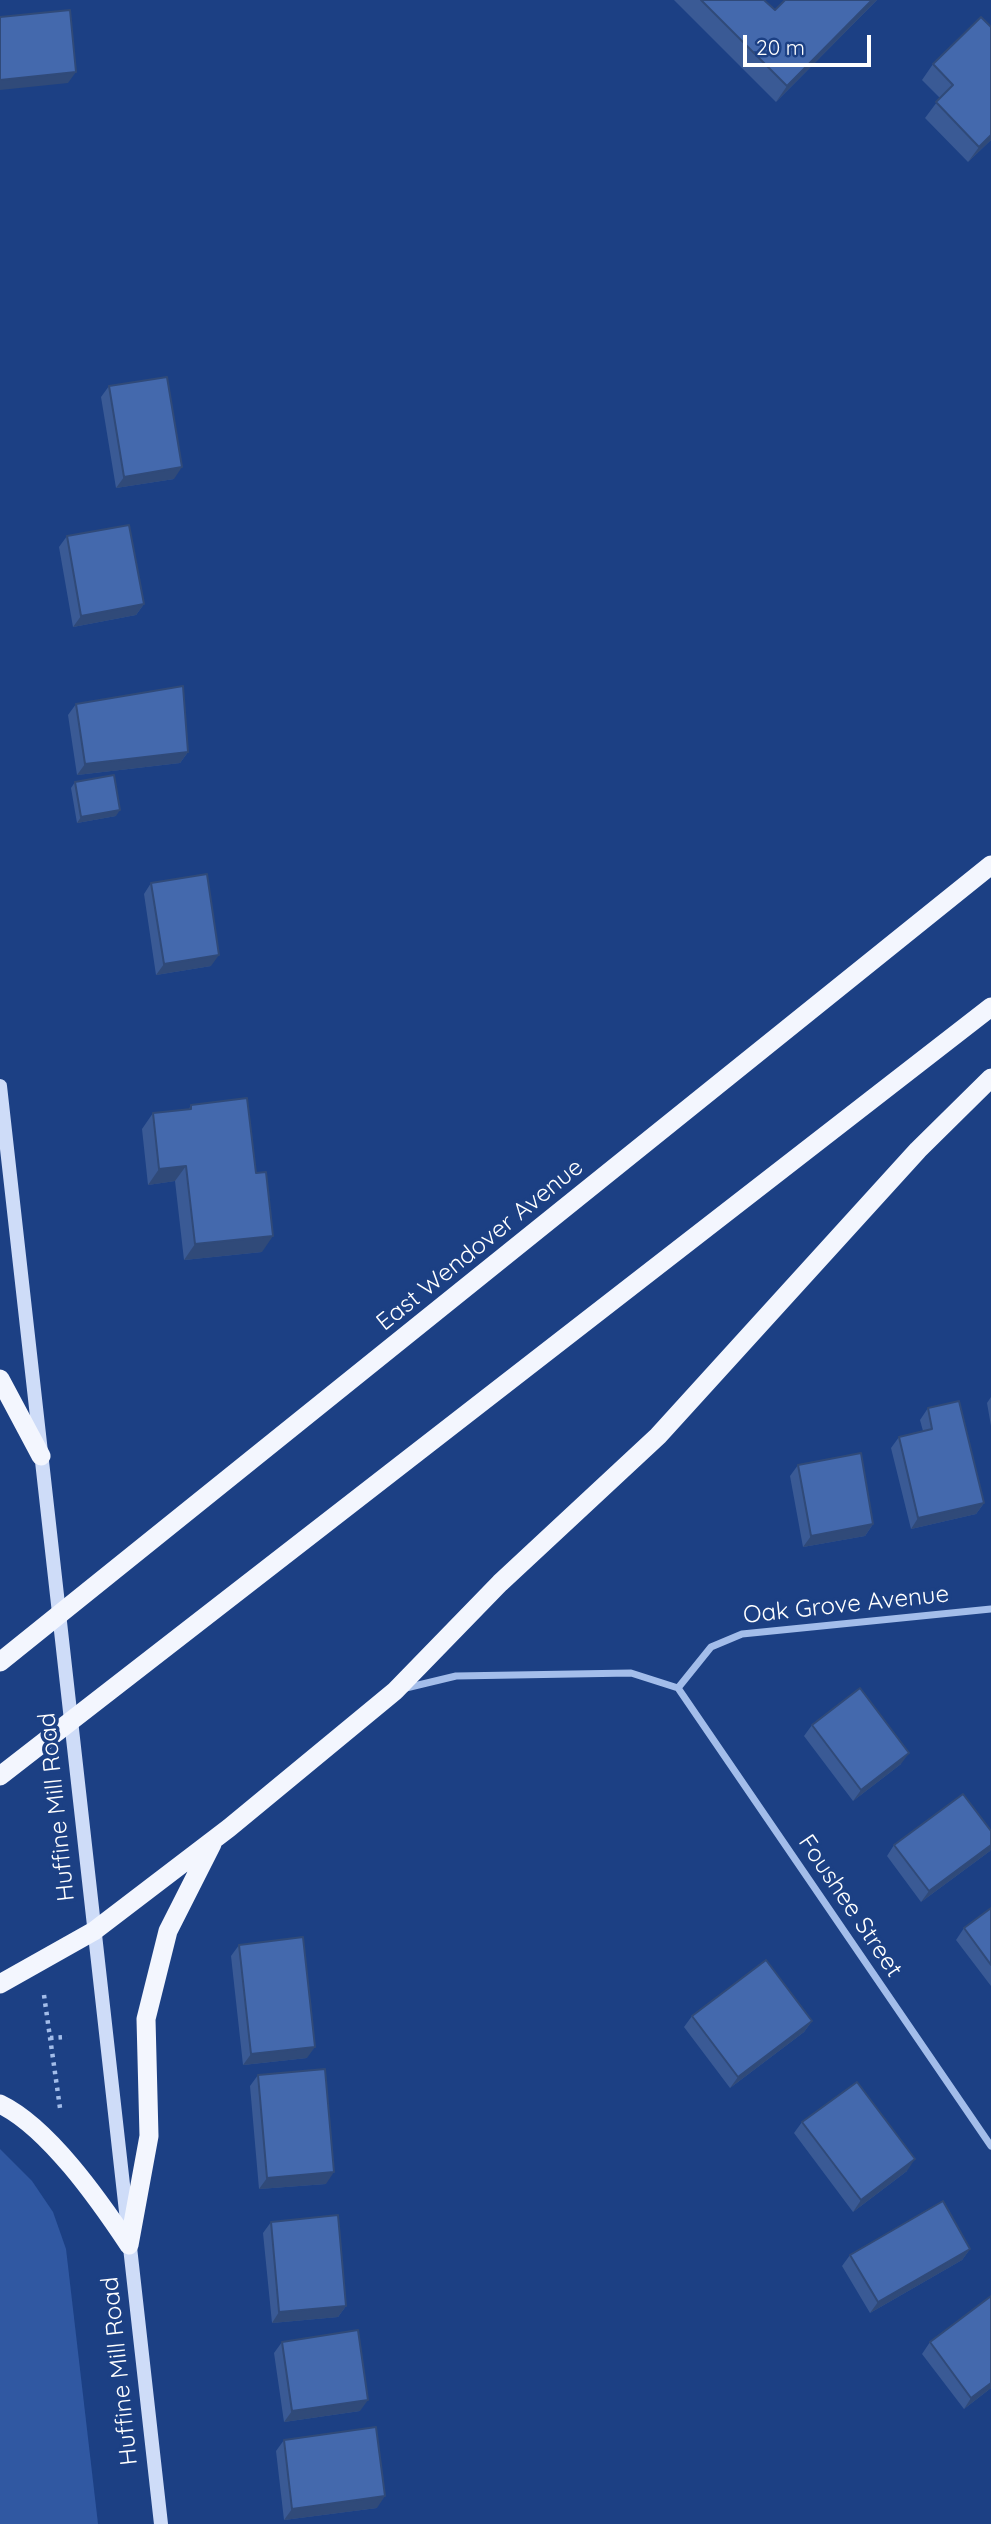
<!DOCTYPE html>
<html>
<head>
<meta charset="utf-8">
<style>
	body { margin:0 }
	#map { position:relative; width:991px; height:2524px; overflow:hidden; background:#1c4084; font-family:Quicksand,sans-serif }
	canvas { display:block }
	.scale { position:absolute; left:743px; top:35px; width:128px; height:32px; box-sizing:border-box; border:4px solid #fff; border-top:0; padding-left:9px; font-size:21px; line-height:24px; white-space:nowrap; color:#fff; -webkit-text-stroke:5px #1c4084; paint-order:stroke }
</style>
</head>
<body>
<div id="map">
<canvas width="991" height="2524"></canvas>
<div class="scale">20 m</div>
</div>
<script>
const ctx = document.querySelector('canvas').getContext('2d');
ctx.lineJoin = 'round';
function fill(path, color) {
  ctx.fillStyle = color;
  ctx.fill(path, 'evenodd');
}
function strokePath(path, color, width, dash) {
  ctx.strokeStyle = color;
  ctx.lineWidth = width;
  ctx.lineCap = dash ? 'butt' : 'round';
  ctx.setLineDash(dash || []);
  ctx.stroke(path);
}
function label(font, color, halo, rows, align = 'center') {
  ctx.font = font + ' Quicksand,sans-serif';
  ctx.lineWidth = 7;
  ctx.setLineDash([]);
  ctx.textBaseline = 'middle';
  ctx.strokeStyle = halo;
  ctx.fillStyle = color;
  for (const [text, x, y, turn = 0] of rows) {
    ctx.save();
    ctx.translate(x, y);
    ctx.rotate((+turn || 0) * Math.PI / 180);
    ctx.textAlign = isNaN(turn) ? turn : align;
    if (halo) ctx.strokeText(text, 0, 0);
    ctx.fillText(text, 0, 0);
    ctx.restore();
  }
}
fill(new Path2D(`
	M 0,2149 L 32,2181 L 53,2212 L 66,2249 L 98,2524 L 0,2524 Z`), '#3058a2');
strokePath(new Path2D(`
	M 44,1995 L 60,2108
	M 50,2038 L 67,2037`), '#a3bdea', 4.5, [3.5, 5]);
strokePath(new Path2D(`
	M 406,1688 L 456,1676 L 631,1673 L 678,1688 L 711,1647 L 742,1634 L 991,1609
	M 678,1688 L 991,2146`), '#a3bdea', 7);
strokePath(new Path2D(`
	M 0,1086 L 161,2524`), '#cedcf8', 14);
strokePath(new Path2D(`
	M 0,1379 L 41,1456
	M 0,1662 L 991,865
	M 0,1776 L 991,1007
	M 0,1984 L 94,1931 L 229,1828 L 395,1691 L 500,1583 L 658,1436 L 918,1150 L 991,1078
	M 0,2104 C 48,2127 99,2200 129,2245
	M 129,2245 L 149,2136 L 146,2019 L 168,1931 L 212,1844`), '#f3f6fe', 19);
fill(new Path2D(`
	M 674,0 L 764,0 L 775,10 L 877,0 L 776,102 Z
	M 991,27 L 991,140 L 968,162 L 925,118 L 940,98 L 922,80 L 933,64 Z
	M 109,386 L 174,479 L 116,488 L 101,397 Z
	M 67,536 L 144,604 L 136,615 L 73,627 L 59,547 Z
	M 76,704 L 188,752 L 180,763 L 77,775 L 68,715 Z
	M 75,782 L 116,816 L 77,823 L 71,788 Z
	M 151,883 L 211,966 L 156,975 L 144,894 Z
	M 191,1105 L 262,1252 L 184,1260 L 175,1181 L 148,1185 L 142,1129 L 153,1113 L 189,1109 Z
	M 991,1397 L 991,1426 L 987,1403 Z
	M 928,1408 L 984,1503 L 976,1514 L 911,1529 L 891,1448 L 899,1437 L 923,1431 L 920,1420 Z
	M 798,1465 L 873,1524 L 865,1536 L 803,1547 L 790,1476 Z
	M 812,1725 L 901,1764 L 853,1801 L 804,1736 Z
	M 991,1831 L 991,1849 L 990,1851 L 921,1902 L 887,1856 L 894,1845 Z
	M 991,1908 L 991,1986 L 956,1940 L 964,1928 Z
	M 239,1945 L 307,2058 L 243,2065 L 231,1956 Z
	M 692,2016 L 812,2021 L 804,2032 L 730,2088 L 684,2027 Z
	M 258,2075 L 326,2184 L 259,2189 L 250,2086 Z
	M 802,2122 L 907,2171 L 853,2212 L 794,2133 Z
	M 271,2222 L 346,2306 L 338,2317 L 272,2323 L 263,2233 Z
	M 970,2249 L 962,2260 L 870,2313 L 842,2266 L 850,2255 Z
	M 991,2296 L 991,2388 L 964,2409 L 922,2354 L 930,2342 Z
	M 282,2342 L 360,2411 L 284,2422 L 274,2353 Z
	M 284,2440 L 377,2508 L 284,2520 L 276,2451 Z`), '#3a5a95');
fill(new Path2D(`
	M 872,0 L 877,0 L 776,102 L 787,86 Z
	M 76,72 L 68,83 L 0,90 L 0,80 Z
	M 991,135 L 991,140 L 968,162 L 979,147 Z
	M 182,467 L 174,479 L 116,488 L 124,477 Z
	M 144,604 L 136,615 L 73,627 L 81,616 Z
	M 188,752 L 180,763 L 77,775 L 85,764 Z
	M 120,810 L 116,816 L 77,823 L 81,817 Z
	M 219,955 L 211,966 L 156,975 L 164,964 Z
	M 186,1166 L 175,1181 L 148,1185 L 159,1169 Z
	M 273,1236 L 262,1252 L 184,1260 L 195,1244 Z
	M 984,1503 L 976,1514 L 911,1529 L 918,1518 Z
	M 873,1524 L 865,1536 L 803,1547 L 811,1536 Z
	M 909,1753 L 901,1764 L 853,1801 L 861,1790 Z
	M 991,1845 L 991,1849 L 990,1851 L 921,1902 L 929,1891 Z
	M 812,2021 L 804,2032 L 730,2088 L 738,2077 Z
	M 315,2047 L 307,2058 L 243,2065 L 251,2054 Z
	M 915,2159 L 907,2171 L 853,2212 L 861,2200 Z
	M 334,2172 L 326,2184 L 259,2189 L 267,2178 Z
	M 970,2249 L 962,2260 L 870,2313 L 878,2302 Z
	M 346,2306 L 338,2317 L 272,2323 L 279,2312 Z
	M 991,2383 L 991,2388 L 964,2409 L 971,2398 Z
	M 368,2400 L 360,2411 L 284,2422 L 292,2411 Z
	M 385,2496 L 377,2508 L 284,2520 L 292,2509 Z`), '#304a79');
const building = new Path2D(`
	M 701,0 L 764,0 L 775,10 L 785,0 L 872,0 L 787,86 Z
	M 70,10 L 76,72 L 0,80 L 0,17 Z
	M 981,17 L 991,27 L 991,135 L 979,147 L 936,102 L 953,85 L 933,64 Z
	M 167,377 L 182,467 L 124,477 L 109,386 Z
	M 129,525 L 144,604 L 81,616 L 67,536 Z
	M 183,686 L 188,752 L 85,764 L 76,704 Z
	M 114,775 L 120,810 L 81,817 L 75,782 Z
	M 207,874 L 219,955 L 164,964 L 151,883 Z
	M 247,1098 L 256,1173 L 266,1172 L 273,1236 L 195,1244 L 186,1166 L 159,1169 L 153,1113 L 191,1109 L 191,1105 Z
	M 959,1401 L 984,1503 L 918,1518 L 899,1437 L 932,1429 L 928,1408 Z
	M 861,1453 L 873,1524 L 811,1536 L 798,1465 Z
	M 860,1688 L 909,1753 L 861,1790 L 812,1725 Z
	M 963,1794 L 991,1831 L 991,1845 L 929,1891 L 894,1845 Z
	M 991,1908 L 991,1965 L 964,1928 Z
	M 303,1937 L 315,2047 L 251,2054 L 239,1945 Z
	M 766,1960 L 812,2021 L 738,2077 L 692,2016 Z
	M 325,2069 L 334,2172 L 267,2178 L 258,2075 Z
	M 857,2082 L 915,2159 L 861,2200 L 802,2122 Z
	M 943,2201 L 970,2249 L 878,2302 L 850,2255 Z
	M 338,2215 L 346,2306 L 279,2312 L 271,2222 Z
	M 991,2296 L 991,2383 L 971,2398 L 930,2342 Z
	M 358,2330 L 368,2400 L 292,2411 L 282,2342 Z
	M 376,2427 L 385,2496 L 292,2509 L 284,2440 Z`);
fill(building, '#4469ad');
strokePath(building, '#304a79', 2);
label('24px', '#fff', '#1c4084', [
	["East Wendover Avenue",480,1245,-39],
	["Oak Grove Avenue",846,1605,-6],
	["Huffine Mill Road",57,1807,-96],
	["Foushee Street",850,1906,56],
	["Huffine Mill Road",120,2371,-96]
]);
</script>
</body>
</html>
